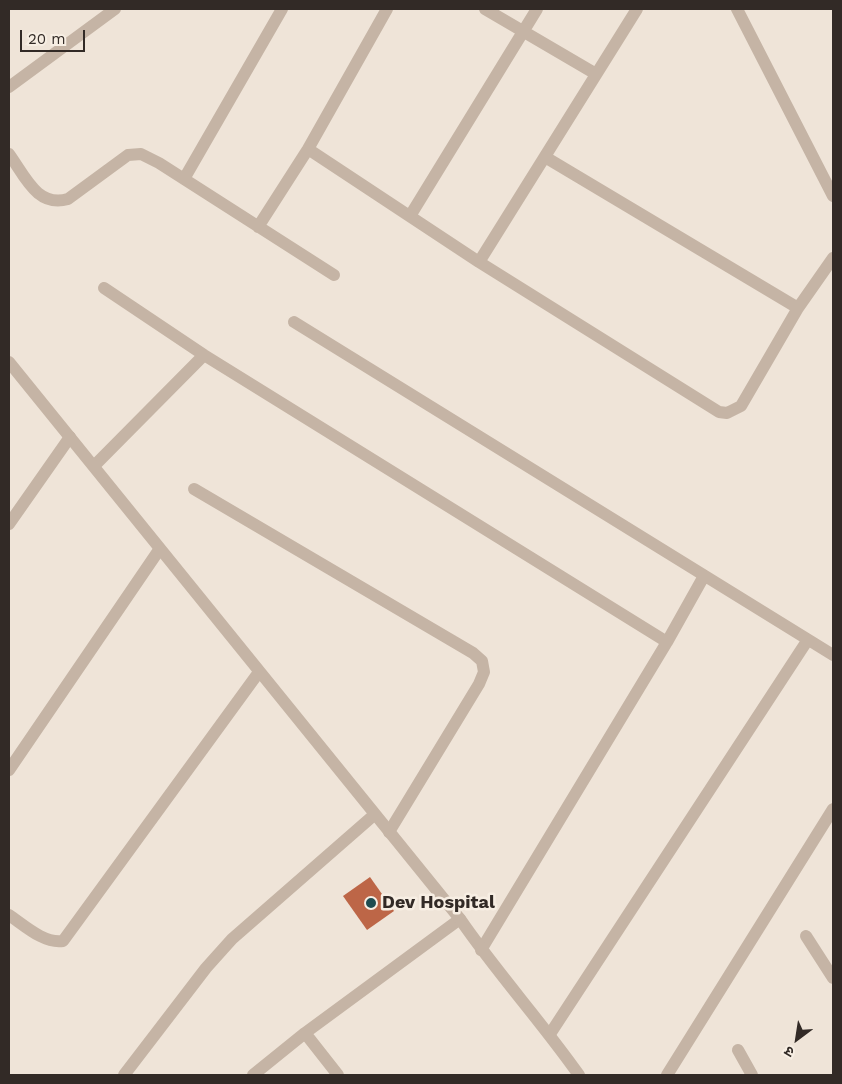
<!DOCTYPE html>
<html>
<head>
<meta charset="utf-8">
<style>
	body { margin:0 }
	#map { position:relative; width:842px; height:1084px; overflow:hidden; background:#efe4d8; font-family:"Work Sans","Noto Sans Devanagari",sans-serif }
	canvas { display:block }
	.frame { position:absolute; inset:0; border:10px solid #322a26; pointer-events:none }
	.north { position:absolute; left:772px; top:1014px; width:50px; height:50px; -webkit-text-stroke:4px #f7eee3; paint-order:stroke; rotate:211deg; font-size:14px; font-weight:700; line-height:20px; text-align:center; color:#322a26 }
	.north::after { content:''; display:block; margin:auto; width:18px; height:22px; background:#322a26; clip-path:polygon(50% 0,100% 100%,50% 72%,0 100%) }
	.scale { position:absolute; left:20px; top:30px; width:65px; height:22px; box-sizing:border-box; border:2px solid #322a26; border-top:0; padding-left:6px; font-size:15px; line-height:18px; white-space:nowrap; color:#322a26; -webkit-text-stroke:4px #f7eee3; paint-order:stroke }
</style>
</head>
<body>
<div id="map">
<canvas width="842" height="1084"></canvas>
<div class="frame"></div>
<div class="north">उ</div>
<div class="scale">20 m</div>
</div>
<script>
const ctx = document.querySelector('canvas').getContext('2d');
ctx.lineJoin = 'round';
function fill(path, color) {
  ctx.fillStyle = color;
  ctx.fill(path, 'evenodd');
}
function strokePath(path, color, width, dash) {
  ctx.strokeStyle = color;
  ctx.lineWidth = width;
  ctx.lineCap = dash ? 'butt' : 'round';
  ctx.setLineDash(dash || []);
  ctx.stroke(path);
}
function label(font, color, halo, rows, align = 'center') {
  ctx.font = font + ' "Work Sans",sans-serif';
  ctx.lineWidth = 5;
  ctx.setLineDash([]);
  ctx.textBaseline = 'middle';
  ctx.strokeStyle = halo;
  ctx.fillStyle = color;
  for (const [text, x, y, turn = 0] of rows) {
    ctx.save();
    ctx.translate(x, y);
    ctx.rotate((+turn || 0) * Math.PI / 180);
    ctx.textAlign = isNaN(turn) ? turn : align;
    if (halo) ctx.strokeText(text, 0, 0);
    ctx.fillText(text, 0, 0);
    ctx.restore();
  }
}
fill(new Path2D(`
	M 370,877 L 394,911 L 367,930 L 343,896 Z`), '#bd6647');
strokePath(new Path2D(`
	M 485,9 L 596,74
	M 737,9 L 833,196
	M 9,87 L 115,9
	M 308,149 L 479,262 L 719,412 L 727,413 L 741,406 L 798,308 L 833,258
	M 9,154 C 25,176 37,208 68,199 L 128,155 L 141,154 L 159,163 L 334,275
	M 545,157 L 798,308
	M 184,179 L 282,9
	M 410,216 L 537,9
	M 258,227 L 308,149 L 387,9
	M 479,262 L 637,9
	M 104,288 L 204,355 L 667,642
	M 294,322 L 833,655
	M 94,466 L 204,355
	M 194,489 L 473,653 L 482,661 L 484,672 L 479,684 L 389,832
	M 9,524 L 70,437
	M 9,770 L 159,550
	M 9,915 C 24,925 44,944 63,941 L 259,672
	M 806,936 L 833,978
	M 481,950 L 667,642 L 704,576
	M 305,1033 L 338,1075
	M 550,1034 L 807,641
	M 738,1050 L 752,1075
	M 124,1075 L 206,968 L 232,939 L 374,815
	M 253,1075 L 305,1033 L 460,919
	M 667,1075 L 833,809`), '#c5b4a5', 12);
strokePath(new Path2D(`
	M 9,362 L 460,919 C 497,973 541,1021 579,1075`), '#c5b4a5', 12);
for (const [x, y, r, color] of [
	[371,903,6,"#1f4c50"]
]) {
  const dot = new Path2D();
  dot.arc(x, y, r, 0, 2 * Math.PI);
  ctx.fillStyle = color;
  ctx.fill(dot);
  strokePath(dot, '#f7eee3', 2);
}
label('bold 18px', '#322a26', '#f7eee3', [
	["Dev Hospital",382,903]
], 'left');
</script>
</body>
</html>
